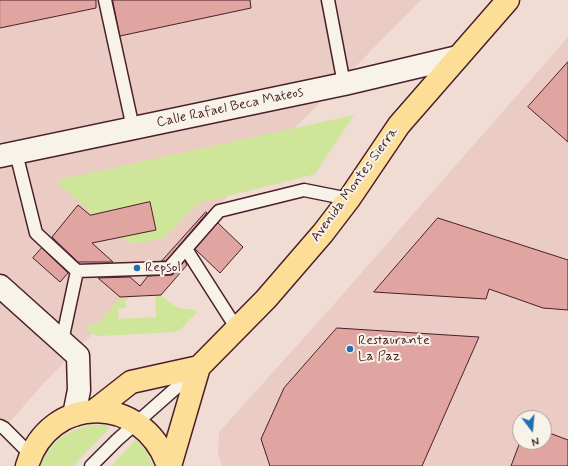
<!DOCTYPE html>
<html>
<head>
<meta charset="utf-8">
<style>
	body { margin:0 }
	#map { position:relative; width:568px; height:466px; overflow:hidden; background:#f0dcd3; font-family:Mynerve,sans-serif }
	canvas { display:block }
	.north { position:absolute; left:512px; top:410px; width:40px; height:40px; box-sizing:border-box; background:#f7f3e8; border:1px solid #b29e9c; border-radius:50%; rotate:164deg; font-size:11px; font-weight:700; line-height:16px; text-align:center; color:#4a1f2b }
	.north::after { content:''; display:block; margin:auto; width:14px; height:18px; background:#1f6fb2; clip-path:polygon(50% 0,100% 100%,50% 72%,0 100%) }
</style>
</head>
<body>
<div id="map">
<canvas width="568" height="466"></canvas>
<div class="north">N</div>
</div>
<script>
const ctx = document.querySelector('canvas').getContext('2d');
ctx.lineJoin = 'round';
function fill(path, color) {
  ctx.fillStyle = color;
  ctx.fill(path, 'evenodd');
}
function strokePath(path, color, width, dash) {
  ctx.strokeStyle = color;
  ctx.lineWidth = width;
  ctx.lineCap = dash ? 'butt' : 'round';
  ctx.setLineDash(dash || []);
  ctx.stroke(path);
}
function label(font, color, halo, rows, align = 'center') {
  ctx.font = font + ' Mynerve,sans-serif';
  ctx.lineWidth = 4;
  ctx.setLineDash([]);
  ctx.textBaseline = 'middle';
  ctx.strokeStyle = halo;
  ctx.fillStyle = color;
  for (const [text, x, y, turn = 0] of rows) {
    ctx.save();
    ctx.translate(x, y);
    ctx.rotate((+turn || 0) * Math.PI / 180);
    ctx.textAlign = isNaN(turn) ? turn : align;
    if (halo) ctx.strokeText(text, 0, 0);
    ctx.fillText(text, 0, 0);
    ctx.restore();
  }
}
fill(new Path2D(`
	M 0,0 L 421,0 L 43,384 L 0,433 Z
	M 568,37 L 568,466 L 222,466 L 218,455 L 219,432 L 328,311 ZM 520,418 L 544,418 L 544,442 L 520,442 Z`), '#ebccc4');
fill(new Path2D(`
	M 354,115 L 315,174 L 204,202 L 194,207 L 164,238 L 133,244 L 121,239 L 121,237 L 156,230 L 150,202 L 119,238 L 57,182 L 57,180 Z
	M 155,295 L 160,295 L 178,308 L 195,310 L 197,312 L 180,330 L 173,332 L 100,336 L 94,335 L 86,329 L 87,326 L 98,323 L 121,297 L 125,297 L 126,308 L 118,309 L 119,319 L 156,317 Z
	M 93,425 L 107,425 L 109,429 L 73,466 L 41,466 C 49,442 68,429 93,425 Z
	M 136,440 L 148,453 L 153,466 L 111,466 Z`), '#cee59a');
const building = new Path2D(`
	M 0,0 L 96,0 L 96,8 L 0,28 Z
	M 113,0 L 250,0 L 251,8 L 120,36 Z
	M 568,62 L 568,142 L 528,107 Z
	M 150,202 L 156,230 L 92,243 L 113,262 L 78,262 L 52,237 L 78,205 L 90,215 Z
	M 206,212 L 207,213 L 166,261 L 162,261 Z
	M 438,218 L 568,260 L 568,310 L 543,308 L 489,289 L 486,299 L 374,292 Z
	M 218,223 L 243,247 L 220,273 L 195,249 Z
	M 42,248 L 68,273 L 60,282 L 33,258 Z
	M 185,261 L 187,265 L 161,295 L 120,297 L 98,278 L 130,277 L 140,286 L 148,276 L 172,275 Z
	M 337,328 L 479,337 L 422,466 L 270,466 L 261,439 L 284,388 Z
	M 544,431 L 568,440 L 568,466 L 511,466 L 520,442 L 544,442 Z`);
fill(building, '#e0a5a1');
strokePath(building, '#4a1f2b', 1);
const service = new Path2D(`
	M 105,0 L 133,128
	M 328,0 L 344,84
	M 16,153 L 36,233 L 77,271 L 62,341
	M 186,249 L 237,329
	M 77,271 L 169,268 L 219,211 L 304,190 L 349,199
	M 0,426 L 4,428 L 31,455
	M 91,466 L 117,440 L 194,372`);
const minor = new Path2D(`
	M 0,156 L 344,84 L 458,57
	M 0,286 L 78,356 L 79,390 L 74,415`);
const primary = new Path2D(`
	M 94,411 L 131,382 L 199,367
	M 27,466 C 49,393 143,393 168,466
	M 170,466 L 199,367 L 266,299 L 323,233 L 349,199 L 399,125 L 508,0`);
strokePath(service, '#4a1f2b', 15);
strokePath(minor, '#4a1f2b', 25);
strokePath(primary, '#4a1f2b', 25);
strokePath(service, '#f7f3e8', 12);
strokePath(minor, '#f7f3e8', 22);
strokePath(primary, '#fdde96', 22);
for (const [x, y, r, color] of [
	[137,268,4,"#1f6fb2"],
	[350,349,4,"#1f6fb2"]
]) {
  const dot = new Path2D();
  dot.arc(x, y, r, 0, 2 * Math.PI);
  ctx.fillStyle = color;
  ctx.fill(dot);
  strokePath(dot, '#f7f3e8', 1.5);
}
label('14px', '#4a1f2b', '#f7f3e8', [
	["Calle Rafael Beca Mateos",230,108,-12],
	["Avenida Montes Sierra",355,185,-54]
]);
label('14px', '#4a1f2b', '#f7f3e8', [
	["Repsol",145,268],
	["Restaurante",358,341],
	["La Paz",358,357]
], 'left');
</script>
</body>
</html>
